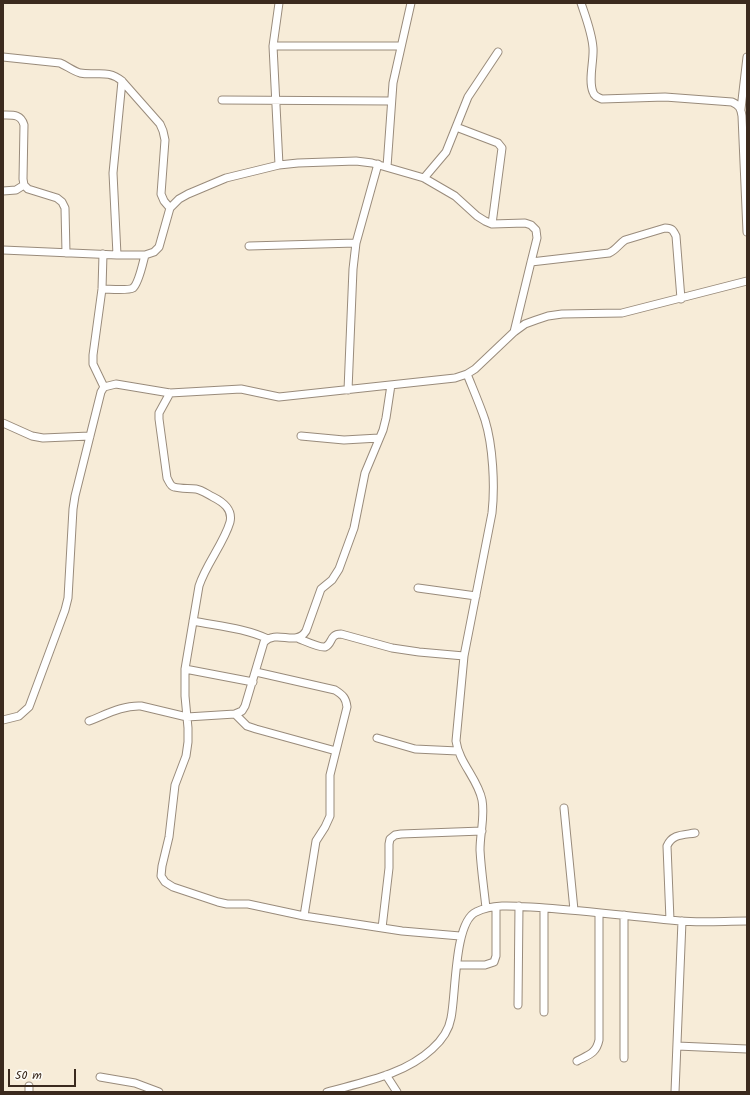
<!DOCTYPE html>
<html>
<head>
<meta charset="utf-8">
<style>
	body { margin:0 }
	#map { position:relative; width:750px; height:1095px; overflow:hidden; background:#f7ecd8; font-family:Kalam,sans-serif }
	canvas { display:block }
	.frame { position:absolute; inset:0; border:4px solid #3b2a1e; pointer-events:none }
	.scale { position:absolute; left:8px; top:1069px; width:68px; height:18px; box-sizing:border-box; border:2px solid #3b2a1e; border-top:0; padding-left:5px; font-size:12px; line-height:14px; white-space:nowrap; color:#3b2a1e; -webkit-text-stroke:3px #fdfcf7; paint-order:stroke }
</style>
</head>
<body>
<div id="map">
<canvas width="750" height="1095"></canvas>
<div class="frame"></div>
<div class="scale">50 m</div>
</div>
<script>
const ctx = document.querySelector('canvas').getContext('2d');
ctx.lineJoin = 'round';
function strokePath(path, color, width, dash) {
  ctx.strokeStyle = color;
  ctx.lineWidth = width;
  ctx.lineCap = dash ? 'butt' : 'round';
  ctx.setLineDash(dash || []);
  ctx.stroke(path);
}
const minor = new Path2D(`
	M 279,3 L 273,46 L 279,165
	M 581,3 C 586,18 592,33 593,48 C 594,61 588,80 593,92 C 594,96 597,97 602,99 L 665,97 L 732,102 C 739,105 741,108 742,116 L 747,232
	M 273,46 L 401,46
	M 3,57 L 60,63 C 67,66 73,71 80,73 C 96,76 108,69 122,81 L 160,124 L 163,131 L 165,140 L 161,194 L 164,201 L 170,208
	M 222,100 L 391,101
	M 741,109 L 747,57
	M 3,115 C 13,115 21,114 24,125 L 23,179 L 24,185 L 28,189 L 57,198 L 62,202 L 65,208 L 66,253
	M 456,127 L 498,143 L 502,148 L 492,224
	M 387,167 L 393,83 L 411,3
	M 424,178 L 446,152 L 468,97 L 498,52
	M 3,191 L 16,190 L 24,185
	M 249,246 L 356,243
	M 3,250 L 117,255 L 145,255 L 154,252 L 159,247 L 170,208 L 179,199 L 188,194 L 226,178 L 279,165 L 298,163 L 356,161 L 372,163 L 424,178 L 455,196 L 477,216 L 485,221 L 492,224 L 525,223 L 531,225 L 536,230 L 537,238 L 531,262 L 514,332
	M 103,254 L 102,289 L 93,355 L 93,364 L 104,387
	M 117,255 L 113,173 L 122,81
	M 531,262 L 609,253 C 616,250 619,244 625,240 L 665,228 C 672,228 673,230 676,236 L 681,299
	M 102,289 C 109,289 128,291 133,288 C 139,283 143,262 145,255
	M 467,374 C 473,389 480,405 485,420 C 493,446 495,486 492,513 L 464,656 L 456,741 C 459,763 478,779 482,800 C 485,817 480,833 480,850 C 481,869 484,889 486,908
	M 348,390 L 353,269 L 356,243 L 378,164
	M 170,393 L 159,413 L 159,419 L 167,478 C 169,481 170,486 174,487 C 181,489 189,488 196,489 C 202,490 207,494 213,497 C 223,502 233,509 230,522 C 224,543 206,564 199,586 L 185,669 L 185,696 L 188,728 L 188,742 L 186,756 L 175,785 L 169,837 L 162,866 L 161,876 L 165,882 L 173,887 L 218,902 L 227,904 L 248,904 L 304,916 L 402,931 L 460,936
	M 3,423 L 32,436 L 43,438 L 90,436
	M 301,436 L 344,440 L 379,438
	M 418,588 L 476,596
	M 193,621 C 218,626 245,628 268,639
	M 297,638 C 303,640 319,648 325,647 C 333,644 329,634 341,634 L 392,648 L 419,652 L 464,656
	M 185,669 L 253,682
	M 256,672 L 335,690 C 343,695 346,698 347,707 L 330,775 L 330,816 L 325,827 L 316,841 L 304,916
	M 235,714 L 247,726 L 256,729 L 336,751
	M 3,720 L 19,716 L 29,707 L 65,610 L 68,598 L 73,509 L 75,496 L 101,392 L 104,387 L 116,384 L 170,393 L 241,389 L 279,397 L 455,378 L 467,374 L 475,369 L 514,332 L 525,324 L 536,320 L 548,316 L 562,314 L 622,313 L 747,281
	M 89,721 C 105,715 123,705 141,706 L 187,717 L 235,714 L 242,711 L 245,706 L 264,642 C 277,629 296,647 306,631 L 321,589 L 332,580 L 339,569 L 354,528 L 365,473 L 383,430 L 386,418 L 391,385
	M 377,738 L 415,749 L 458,751
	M 564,808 L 574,910
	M 544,908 L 544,1012
	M 670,920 L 667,846 C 672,834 683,835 695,833
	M 382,928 L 389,868 L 389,844 L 390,839 L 395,835 L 401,834 L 482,831
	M 457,965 L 485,965 L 494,962 L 496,956 L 496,907
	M 518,1005 L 519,906
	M 677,1046 L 747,1049
	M 624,1058 L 624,915
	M 577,1061 C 588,1055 596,1054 599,1040 L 599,913
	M 386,1075 L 397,1092
	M 100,1077 L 135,1083 L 159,1092
	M 29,1092 L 29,1086
	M 327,1092 C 363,1082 404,1075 432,1049 C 441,1041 449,1030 451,1018 C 456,995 454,922 476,912 C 496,902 522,907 545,908 C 590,911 635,917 680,921 C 702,923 725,921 747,921
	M 675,1092 L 682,921`);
strokePath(minor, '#998b7b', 9);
strokePath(minor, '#fff', 7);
</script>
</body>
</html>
